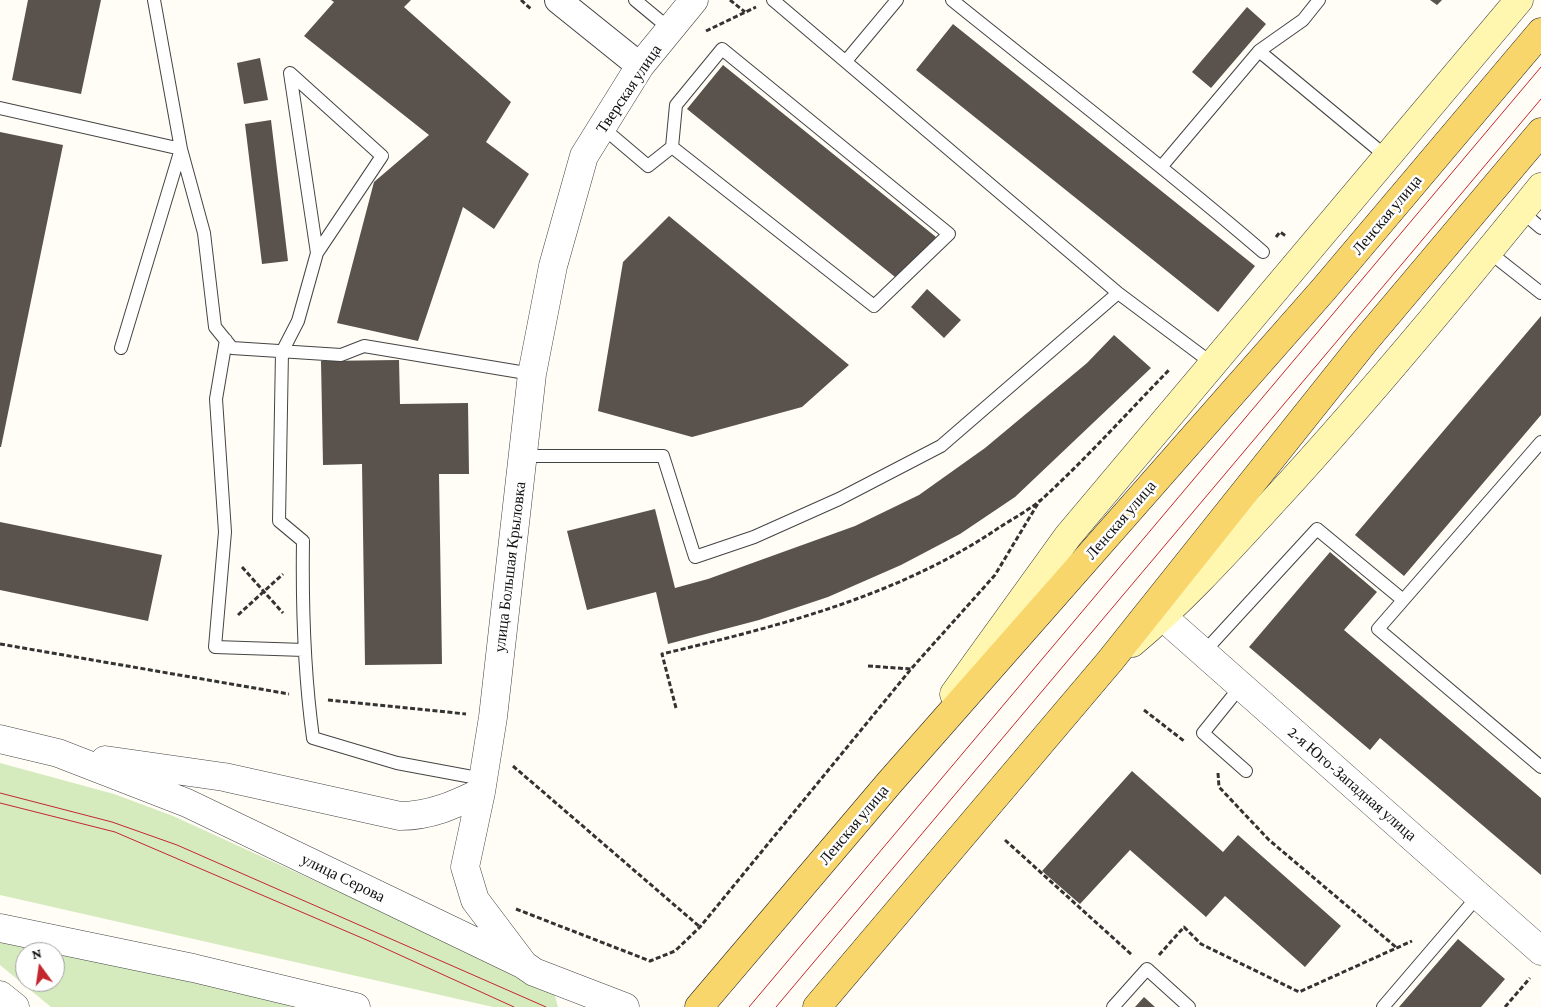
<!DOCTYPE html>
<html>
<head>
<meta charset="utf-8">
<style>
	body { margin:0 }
	#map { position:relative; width:1541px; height:1007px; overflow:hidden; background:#fffdf5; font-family:"Crimson Pro",serif }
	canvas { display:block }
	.north { position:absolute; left:15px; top:942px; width:50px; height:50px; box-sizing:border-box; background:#fff; border:1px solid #a0a0a0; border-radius:50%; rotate:346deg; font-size:14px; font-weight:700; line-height:20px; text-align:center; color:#111 }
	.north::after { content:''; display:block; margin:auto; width:18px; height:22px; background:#c4262e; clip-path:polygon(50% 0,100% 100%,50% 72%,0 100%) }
</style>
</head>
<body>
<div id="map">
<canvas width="1541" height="1007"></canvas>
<div class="north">N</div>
</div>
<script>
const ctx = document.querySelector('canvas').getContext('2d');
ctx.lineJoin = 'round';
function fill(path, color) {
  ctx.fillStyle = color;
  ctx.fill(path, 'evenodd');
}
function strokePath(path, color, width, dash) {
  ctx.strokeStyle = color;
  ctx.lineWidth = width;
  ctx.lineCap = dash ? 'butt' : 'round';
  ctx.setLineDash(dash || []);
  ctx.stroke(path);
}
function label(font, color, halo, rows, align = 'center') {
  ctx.font = font + ' "Crimson Pro",serif';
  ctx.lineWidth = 5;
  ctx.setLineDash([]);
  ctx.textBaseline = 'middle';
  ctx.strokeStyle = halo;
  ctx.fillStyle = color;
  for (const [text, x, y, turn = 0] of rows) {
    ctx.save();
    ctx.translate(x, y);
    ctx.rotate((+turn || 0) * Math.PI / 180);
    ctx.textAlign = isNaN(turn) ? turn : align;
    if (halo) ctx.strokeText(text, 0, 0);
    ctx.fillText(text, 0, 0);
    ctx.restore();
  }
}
fill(new Path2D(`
	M 0,763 L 114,794 L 173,816 L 545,986 L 554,992 L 558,1007 L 493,1007 L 0,895 Z
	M 0,940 L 53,952 L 25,952 L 25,982 L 55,982 L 55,952 L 283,1002 L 323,1007 L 51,1007 L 0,965 Z`), '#d5ebbd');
fill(new Path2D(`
	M 28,0 L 101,0 L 81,94 L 12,80 Z
	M 331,0 L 411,0 L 404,7 L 511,102 L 486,142 L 529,174 L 494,229 L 463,207 L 418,341 L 337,323 L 374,182 L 429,135 L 304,36 L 334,2 Z
	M 1430,0 L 1442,0 L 1437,5 Z
	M 1247,7 L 1266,24 L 1211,88 L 1192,72 Z
	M 953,24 L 1255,266 L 1218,312 L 916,70 Z
	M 260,58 L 268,100 L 244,104 L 237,63 Z
	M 723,65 L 936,237 L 900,281 L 687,109 Z
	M 271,120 L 288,261 L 262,264 L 245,124 Z
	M 0,132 L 63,145 L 1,447 L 0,447 Z
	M 669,216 L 849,365 L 802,407 L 692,437 L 598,411 L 623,262 Z
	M 927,289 L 961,320 L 944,338 L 911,307 Z
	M 1541,316 L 1541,415 L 1404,576 L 1355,535 Z
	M 1114,335 L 1151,368 L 1015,497 L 960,534 L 901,565 L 828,597 L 759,620 L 668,644 L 656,592 L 587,610 L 567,531 L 655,509 L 675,588 L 708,579 L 855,526 L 919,495 L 985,448 L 1087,363 Z
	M 399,360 L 400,404 L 468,403 L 469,474 L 439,474 L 442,664 L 365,665 L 362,464 L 323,465 L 321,361 Z
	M 0,522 L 162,555 L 148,621 L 0,590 Z
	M 1330,552 L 1377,592 L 1344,630 L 1541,798 L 1541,875 L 1380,738 L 1370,750 L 1249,647 Z
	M 1132,771 L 1223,852 L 1238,835 L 1341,926 L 1305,967 L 1225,896 L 1206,917 L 1130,850 L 1080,904 L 1042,871 Z
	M 1458,939 L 1505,979 L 1481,1007 L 1399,1007 Z
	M 1144,997 L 1155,1007 L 1135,1007 Z`), '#5a524d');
const service = new Path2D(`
	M 154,0 L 181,149 L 204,233 L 215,327 L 232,348 L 341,355 L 364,346 L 532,374
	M 635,0 L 670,29
	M 773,0 L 1118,293 L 1213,364
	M 952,0 C 1056,84 1162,165 1263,252
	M 1259,51 L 1303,20 L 1319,0
	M 846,61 L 897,0
	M 0,108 L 181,149 L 121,348
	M 602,127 L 648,166 L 672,147 L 676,105 L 722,49 L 949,234 L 874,306 L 672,147
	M 1162,166 L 1259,51 L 1387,157
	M 1521,211 L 1541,228
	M 1489,252 L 1541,293
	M 317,253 L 290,73 L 382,156 L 317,253 L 298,321 L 282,352 L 279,521 L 303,541 C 302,607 304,672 313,738 L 397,763 L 483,779
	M 226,340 L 216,399 L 225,532 L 215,647 L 304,650
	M 1541,442 L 1378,629 L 1541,767
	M 523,456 L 663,456 L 695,557 L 754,537 L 839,499 L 941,446 L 1118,293
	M 1203,653 L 1317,529 L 1403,600
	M 1241,686 L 1203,733 L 1246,771
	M 1113,1007 L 1147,969 L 1189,1007
	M 1383,1007 L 1478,896`);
const minor = new Path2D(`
	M 558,0 L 640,66`);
const tertiary = new Path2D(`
	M 1163,617 L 1541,951
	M 0,739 L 58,753 L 187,803 L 524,965 L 534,972 L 625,1007
	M 105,760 L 224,777 L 400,816 C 430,816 454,805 481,792
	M 0,928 L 193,968 L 356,1007
	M 524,965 L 475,900 L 465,867 L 481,792 L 493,717 L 532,374 L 553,266 L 584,156 L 640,66 L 694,0
	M 0,995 L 15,1007`);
const secondary = new Path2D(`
	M 1132,643 C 1186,598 1232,546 1279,495 C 1370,396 1456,292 1541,187
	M 954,694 L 1068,536 L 1519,0`);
const primary = new Path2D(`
	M 699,1007 L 890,782 L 1324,289 L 1541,32
	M 817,1007 L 1110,661 L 1365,341 L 1541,132`);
strokePath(service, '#444', 14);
strokePath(minor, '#444', 28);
strokePath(tertiary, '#444', 29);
strokePath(secondary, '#333', 29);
strokePath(primary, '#222', 29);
strokePath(new Path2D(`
	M 521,0 L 531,9
	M 730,0 L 745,12
	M 706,31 L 756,7
	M 1276,237 L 1280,232 L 1286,236
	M 242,567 L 283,613
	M 238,615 L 283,574
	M 0,644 L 289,694
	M 868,666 L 911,669
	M 328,700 L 466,714
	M 676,708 L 662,654 C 779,626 899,596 1000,527 C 1014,518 1029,510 1041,500 C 1085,460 1127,413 1169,370
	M 1144,710 L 1184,741
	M 513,766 L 700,927
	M 1218,773 L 1219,787 L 1269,840 L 1397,948
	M 1005,840 L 1132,955
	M 516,909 L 650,961 L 675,951 L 700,927 L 911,669 L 995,575 L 1040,500
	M 1159,955 L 1184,927 L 1201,944 L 1299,992 L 1412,941
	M 1505,1007 L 1530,978`), '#333', 3, [5, 2.5]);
strokePath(service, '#fff', 12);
strokePath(minor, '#fff', 26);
strokePath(tertiary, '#fff', 28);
strokePath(secondary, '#fff6b0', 28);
strokePath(primary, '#f9d66b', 28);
strokePath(new Path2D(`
	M 0,793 L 112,822 L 177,845 L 546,1007
	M 0,803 L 115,832 L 369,941 L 514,1007
	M 749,1007 L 1541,67
	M 776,1007 L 1541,99`), '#c4262e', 1);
label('16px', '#111', '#fff', [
	["Тверская улица",629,89,-56],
	["Ленская улица",1387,215,-50],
	["Ленская улица",1121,520,-49],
	["улица Большая Крыловка",510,567,-83],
	["2-я Юго-Западная улица",1352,784,41],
	["Ленская улица",854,825,-50],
	["улица Серова",343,878,26]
]);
</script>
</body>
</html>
